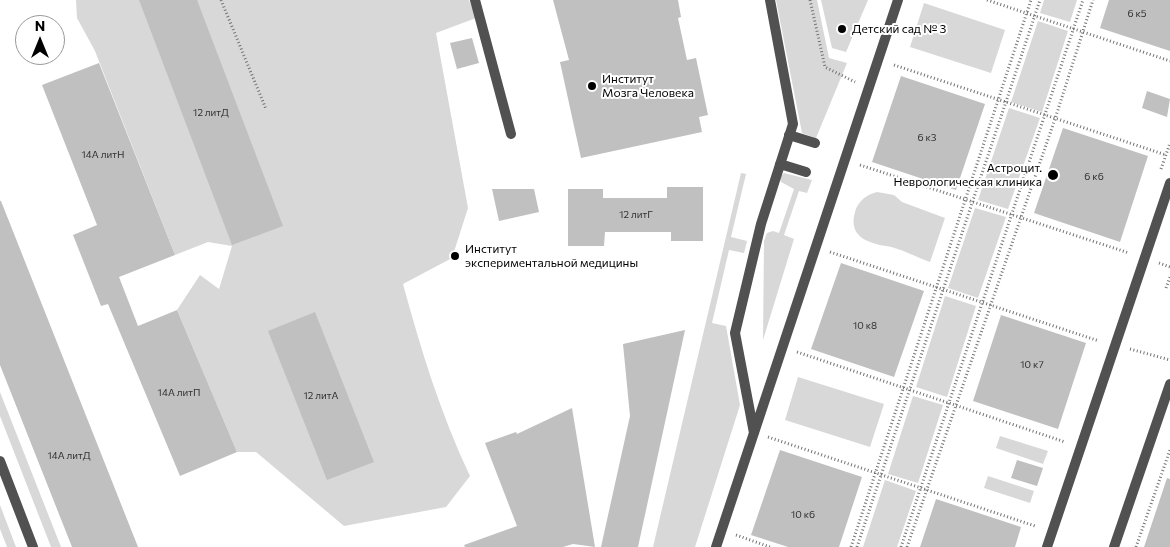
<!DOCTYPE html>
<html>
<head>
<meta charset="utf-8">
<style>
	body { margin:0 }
	#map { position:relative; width:1170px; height:547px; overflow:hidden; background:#fff; font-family:Commissioner,sans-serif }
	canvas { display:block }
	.north { position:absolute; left:15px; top:15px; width:50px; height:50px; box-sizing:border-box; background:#fff; border:1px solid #999; border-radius:50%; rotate:0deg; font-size:14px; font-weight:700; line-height:20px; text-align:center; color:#000 }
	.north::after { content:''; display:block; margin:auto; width:18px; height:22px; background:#000; clip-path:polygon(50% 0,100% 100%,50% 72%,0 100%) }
</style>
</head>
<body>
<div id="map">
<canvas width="1170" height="547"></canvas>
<div class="north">N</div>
</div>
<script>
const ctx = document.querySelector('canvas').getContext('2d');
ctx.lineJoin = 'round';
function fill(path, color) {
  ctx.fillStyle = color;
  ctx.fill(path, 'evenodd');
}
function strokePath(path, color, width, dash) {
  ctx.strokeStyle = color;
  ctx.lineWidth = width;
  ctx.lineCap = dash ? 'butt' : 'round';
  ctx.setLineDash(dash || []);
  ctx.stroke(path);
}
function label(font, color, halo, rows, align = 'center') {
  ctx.font = font + ' Commissioner,sans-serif';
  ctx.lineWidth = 4;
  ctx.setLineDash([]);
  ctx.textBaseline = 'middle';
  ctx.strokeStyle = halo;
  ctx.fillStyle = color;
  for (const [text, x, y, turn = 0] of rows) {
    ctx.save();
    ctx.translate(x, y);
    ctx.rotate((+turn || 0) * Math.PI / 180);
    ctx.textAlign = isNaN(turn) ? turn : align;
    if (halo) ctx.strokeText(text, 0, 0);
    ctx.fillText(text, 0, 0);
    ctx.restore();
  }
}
fill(new Path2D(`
	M 76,0 L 469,0 L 476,18 L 436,33 L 468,208 L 452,258 L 403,284 C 421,350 441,415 470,476 L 446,507 L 344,526 L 256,452 L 237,452 L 177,310 L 200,275 L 219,289 L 232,246 L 208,242 L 175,255 L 95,51 L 77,18 Z
	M 776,0 L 817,0 L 829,58 L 847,63 L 816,138 L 802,133 Z
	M 821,0 L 868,0 L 846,52 L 832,48 Z
	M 1044,0 L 1077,0 L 1070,22 L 1040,13 Z
	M 924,3 L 1005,30 L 991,73 L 910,47 Z
	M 1038,21 L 1068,31 L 1042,112 L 1011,102 Z
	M 1009,108 L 1040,118 L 1008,209 L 978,200 Z
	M 741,173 L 746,174 L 731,237 L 747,241 L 744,253 L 729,250 L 712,323 L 726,326 L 740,405 L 695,547 L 653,547 Z
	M 784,173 L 812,180 L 807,193 L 799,191 L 784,235 L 794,239 L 763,340 L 764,241 L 767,233 L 773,231 L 779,233 L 794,189 L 781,182 L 780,177 Z
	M 877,192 L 894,195 L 902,202 L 945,218 L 930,262 C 916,257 900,248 886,246 C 867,243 848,236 855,212 C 858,201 866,195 877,192 Z
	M 975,208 L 1006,217 L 978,298 L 948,288 Z
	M 945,296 L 976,306 L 947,397 L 916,387 Z
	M 798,377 L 884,404 L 870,447 L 785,420 Z
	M 0,392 L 61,547 L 51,547 L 0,416 Z
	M 913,396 L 943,405 L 918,483 L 888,474 Z
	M 1000,436 L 1048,451 L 1043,464 L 996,448 Z
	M 988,476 L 1034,491 L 1030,503 L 984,488 Z
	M 885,480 L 916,491 L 897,547 L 863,547 Z
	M 0,505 L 16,547 L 7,547 L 0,529 Z`), '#d8d8d8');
fill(new Path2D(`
	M 139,0 L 197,0 L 283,226 L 232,245 Z
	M 553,0 L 678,0 L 681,17 L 678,18 L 687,60 L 696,58 L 708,115 L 699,117 L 702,132 L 581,158 L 560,62 L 569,60 Z
	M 1109,0 L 1170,0 L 1170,51 L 1100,28 Z
	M 472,38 L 479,63 L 457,69 L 450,43 Z
	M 99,63 L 175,255 L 119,277 L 138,326 L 177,310 L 237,452 L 180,476 L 108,304 L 101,306 L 73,235 L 97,225 L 42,85 Z
	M 901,76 L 985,104 L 956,190 L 872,162 Z
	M 1147,91 L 1170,99 L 1167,117 L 1142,108 Z
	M 1063,128 L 1148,156 L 1120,242 L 1034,213 Z
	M 667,187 L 703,187 L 703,241 L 671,241 L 671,232 L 605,232 L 604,246 L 568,246 L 568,189 L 603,189 L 603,198 L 667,198 Z
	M 492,189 L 534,189 L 539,212 L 499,221 Z
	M 0,201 L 1,201 L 138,547 L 72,547 L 0,365 Z
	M 841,263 L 924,291 L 894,377 L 811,349 Z
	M 315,312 L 374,462 L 327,480 L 268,331 Z
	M 1001,315 L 1086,343 L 1058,429 L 973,401 Z
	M 685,330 L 638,547 L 601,547 L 630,416 L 623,344 Z
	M 572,408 L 595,547 L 573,544 L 563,547 L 465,547 L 464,545 L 517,526 L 485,443 L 516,432 L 517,434 Z
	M 780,450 L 862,477 L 839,547 L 788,547 L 751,535 Z
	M 1017,460 L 1043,468 L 1037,486 L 1011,478 Z
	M 1167,478 L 1170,479 L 1170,547 L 1144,547 Z
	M 936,499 L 1021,527 L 1015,547 L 920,547 Z`), '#c0c0c0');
strokePath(new Path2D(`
	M 221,0 L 266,109
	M 810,0 L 825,67 L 855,82
	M 987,0 L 1170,61
	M 894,65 L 1166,155
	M 860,165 L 1129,253
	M 1161,169 L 1170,143
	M 830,252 L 1099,341
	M 1159,263 L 1170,267
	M 1166,288 L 1170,277
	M 1130,349 L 1170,360
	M 797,352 L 1065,442
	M 768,437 L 1035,526
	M 736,535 L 770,547
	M 851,547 L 1031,0
	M 857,547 L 1040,0
	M 901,547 L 1083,0
	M 907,547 L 1055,119 L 1093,0
	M 1136,547 L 1170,450`), '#737373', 3, [1, 2.5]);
strokePath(new Path2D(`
	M 475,0 L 511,134
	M 789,135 L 815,143
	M 780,164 L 806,172
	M 754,433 L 735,333 L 761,224 L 793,124 L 770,0
	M 716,547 L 898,0
	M 1047,547 L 1170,183
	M 1114,547 L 1170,384`), '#515151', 10);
strokePath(new Path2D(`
	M 0,461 L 33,547`), '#515151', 10);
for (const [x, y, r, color] of [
	[842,29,5,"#000"],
	[592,86,5,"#000"],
	[1053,175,6,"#000"],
	[455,256,5,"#000"]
]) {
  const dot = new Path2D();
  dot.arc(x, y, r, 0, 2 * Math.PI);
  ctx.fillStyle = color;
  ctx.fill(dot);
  strokePath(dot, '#fff', 2);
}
label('10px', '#303030', null, [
	["6 к5",1137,14],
	["12 литД",211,113],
	["6 к3",927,138],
	["14А литН",103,155],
	["6 к6",1094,177],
	["12 литГ",636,215],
	["10 к8",865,326],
	["10 к7",1032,365],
	["14А литП",179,393],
	["12 литА",321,396],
	["14А литД",69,456],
	["10 к6",803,515]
]);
label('12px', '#000', '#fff', [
	["Детский сад № 3",852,29],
	["Институт",602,79],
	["Мозга Человека",602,93],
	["Астроцит.",1042,168,"right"],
	["Неврологическая клиника",1042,182,"right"],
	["Институт",465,249],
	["экспериментальной медицины",465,263]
], 'left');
</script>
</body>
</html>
